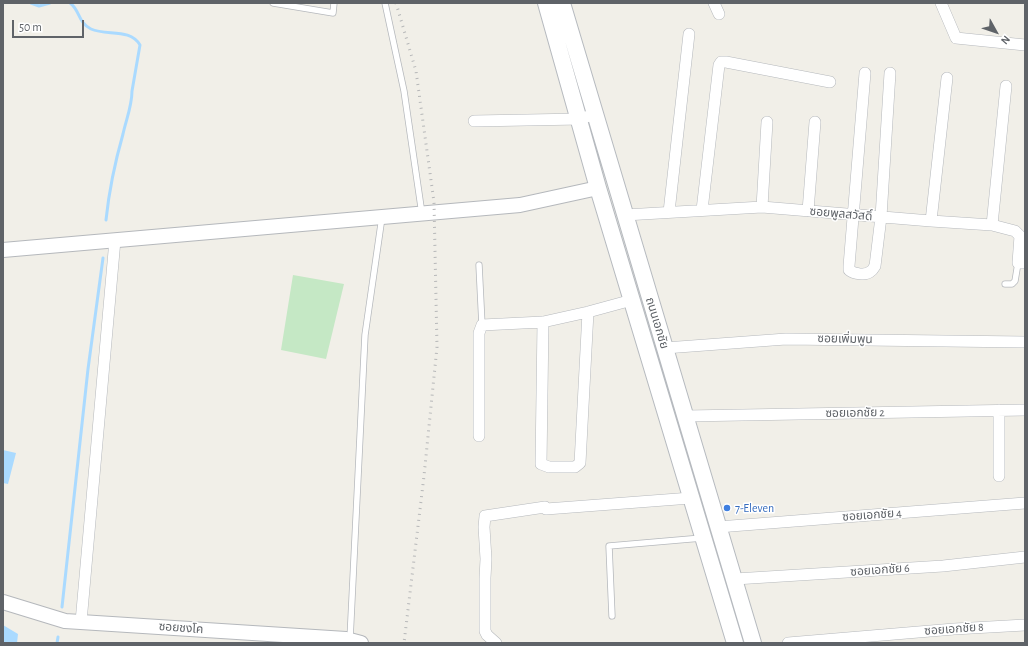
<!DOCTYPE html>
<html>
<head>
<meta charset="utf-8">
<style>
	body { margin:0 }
	#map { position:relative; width:1028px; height:646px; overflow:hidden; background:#f1efe8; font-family:"Alegreya Sans",sans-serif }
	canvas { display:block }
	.frame { position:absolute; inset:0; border:4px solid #5f6368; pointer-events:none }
	.north { position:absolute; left:976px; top:12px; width:40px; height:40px; -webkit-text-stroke:3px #fff; paint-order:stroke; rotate:130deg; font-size:11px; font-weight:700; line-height:16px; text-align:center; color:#5f6368 }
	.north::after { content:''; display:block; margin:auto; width:14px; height:18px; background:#5f6368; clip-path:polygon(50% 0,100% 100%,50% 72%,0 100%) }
	.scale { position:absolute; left:12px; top:20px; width:72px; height:18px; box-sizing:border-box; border:2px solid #5f6368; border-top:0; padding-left:5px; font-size:12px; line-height:14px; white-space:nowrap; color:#5f6368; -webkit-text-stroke:3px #fff; paint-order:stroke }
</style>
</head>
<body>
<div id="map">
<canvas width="1028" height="646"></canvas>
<div class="frame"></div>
<div class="north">N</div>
<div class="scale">50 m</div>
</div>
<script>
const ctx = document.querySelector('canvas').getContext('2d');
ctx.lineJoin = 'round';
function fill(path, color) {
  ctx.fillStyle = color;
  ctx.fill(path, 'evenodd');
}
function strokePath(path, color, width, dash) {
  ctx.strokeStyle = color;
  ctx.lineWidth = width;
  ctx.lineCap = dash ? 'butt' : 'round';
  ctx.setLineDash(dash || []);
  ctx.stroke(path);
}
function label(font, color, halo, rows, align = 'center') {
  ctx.font = font + ' "Alegreya Sans","Noto Sans Thai",sans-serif';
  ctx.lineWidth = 3;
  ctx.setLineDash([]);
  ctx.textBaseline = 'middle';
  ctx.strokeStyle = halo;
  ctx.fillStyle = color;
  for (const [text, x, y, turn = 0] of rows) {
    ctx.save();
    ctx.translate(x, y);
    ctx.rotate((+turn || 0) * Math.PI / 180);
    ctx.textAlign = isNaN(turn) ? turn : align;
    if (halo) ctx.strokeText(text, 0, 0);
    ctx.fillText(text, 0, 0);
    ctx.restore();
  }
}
fill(new Path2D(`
	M 293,275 L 344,284 L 326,359 L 281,350 Z`), '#c5e8c5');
fill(new Path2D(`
	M 3,450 L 16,453 L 8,484 L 3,483 Z
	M 3,625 L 18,634 L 17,643 L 3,643 Z`), '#aadaff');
strokePath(new Path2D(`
	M 31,3 L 39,6 L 50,3
	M 70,3 C 80,10 78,23 91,29 C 107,36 130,28 140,45 L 132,91 C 132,106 126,120 123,134 C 115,162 109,191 106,220
	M 62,607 L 88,369 L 103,258
	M 57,643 L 58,637`), '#aadaff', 3);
const service = new Path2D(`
	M 273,3 L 333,13 L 334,3
	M 385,3 L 404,91 L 422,214
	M 479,265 L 482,325
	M 1005,284 L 1012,284 L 1015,281 L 1018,263
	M 612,616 L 609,546 L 702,538
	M 350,639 L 365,335 L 382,217`);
const minor = new Path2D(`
	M 714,3 L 719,14
	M 941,3 L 956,38 L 1025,45
	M 865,73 L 849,266 L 849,270 C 854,274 866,276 871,271 C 873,270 874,267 875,266 L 881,217 L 890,73
	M 474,121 L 580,119 L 595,114
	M 762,207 L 767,122
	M 702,210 L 719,65 L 721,62 L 726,62 L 830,82
	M 808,211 L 815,122
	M 669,212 L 689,34
	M 625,215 L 762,207 L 931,221 L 992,225 L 1015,231 L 1020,236 L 1018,263 L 1025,263
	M 931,221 L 947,78
	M 992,225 L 1006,86
	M 543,322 L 541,464 L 549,467 L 575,467 L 580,463 L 588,312
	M 665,348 L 786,339 L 1025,342
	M 999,410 L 999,476
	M 686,416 L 1025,410
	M 479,436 L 479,333 L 482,325 L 543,322 L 588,312 L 632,300
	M 718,527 L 1025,503
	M 735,579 L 943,566 L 1025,557
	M 81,622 L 115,240
	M 496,643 L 487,635 L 485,631 L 485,578 L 486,559 L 484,527 L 485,516 L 545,507 L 546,509 L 691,498
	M 788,643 L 954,629 L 1025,625`);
const tertiary = new Path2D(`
	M 3,250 L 520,205 L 598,188
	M 3,602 L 65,621 L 346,639 L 361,643`);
const secondary = new Path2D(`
	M 546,3 L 598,188 L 735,643
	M 562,3 L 753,643`);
strokePath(service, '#b5b8bc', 7);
strokePath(minor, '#b5b8bc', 12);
strokePath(tertiary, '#b5b8bc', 16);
strokePath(secondary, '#b6babf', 18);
strokePath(service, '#fff', 5.5);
strokePath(minor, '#fff', 11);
strokePath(tertiary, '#fff', 14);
strokePath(secondary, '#fff', 16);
strokePath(new Path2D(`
	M 396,3 L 416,71 L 434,202 L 437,347 L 424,476 L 404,643`), '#b6b7b8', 3, [1, 5]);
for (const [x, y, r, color] of [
	[727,508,4,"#3f7fe0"]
]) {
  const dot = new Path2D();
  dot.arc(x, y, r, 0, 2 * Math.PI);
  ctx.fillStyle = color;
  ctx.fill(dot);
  strokePath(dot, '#fff', 1.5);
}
label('12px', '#5f6368', '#fff', [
	["ซอยพูลสวัสดิ์",841,214,5],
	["ถนนเอกชัย",657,323,73],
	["ซอยเพิ่มพูน",845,339,1],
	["ซอยเอกชัย 2",855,413,-1],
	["ซอยเอกชัย 4",872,515,-4],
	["ซอยเอกชัย 6",880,570,-4],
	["ซอยชงโค",181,628,4],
	["ซอยเอกชัย 8",954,629,-4]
]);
label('12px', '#366cbe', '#fff', [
	["7-Eleven",735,508]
], 'left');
</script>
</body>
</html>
